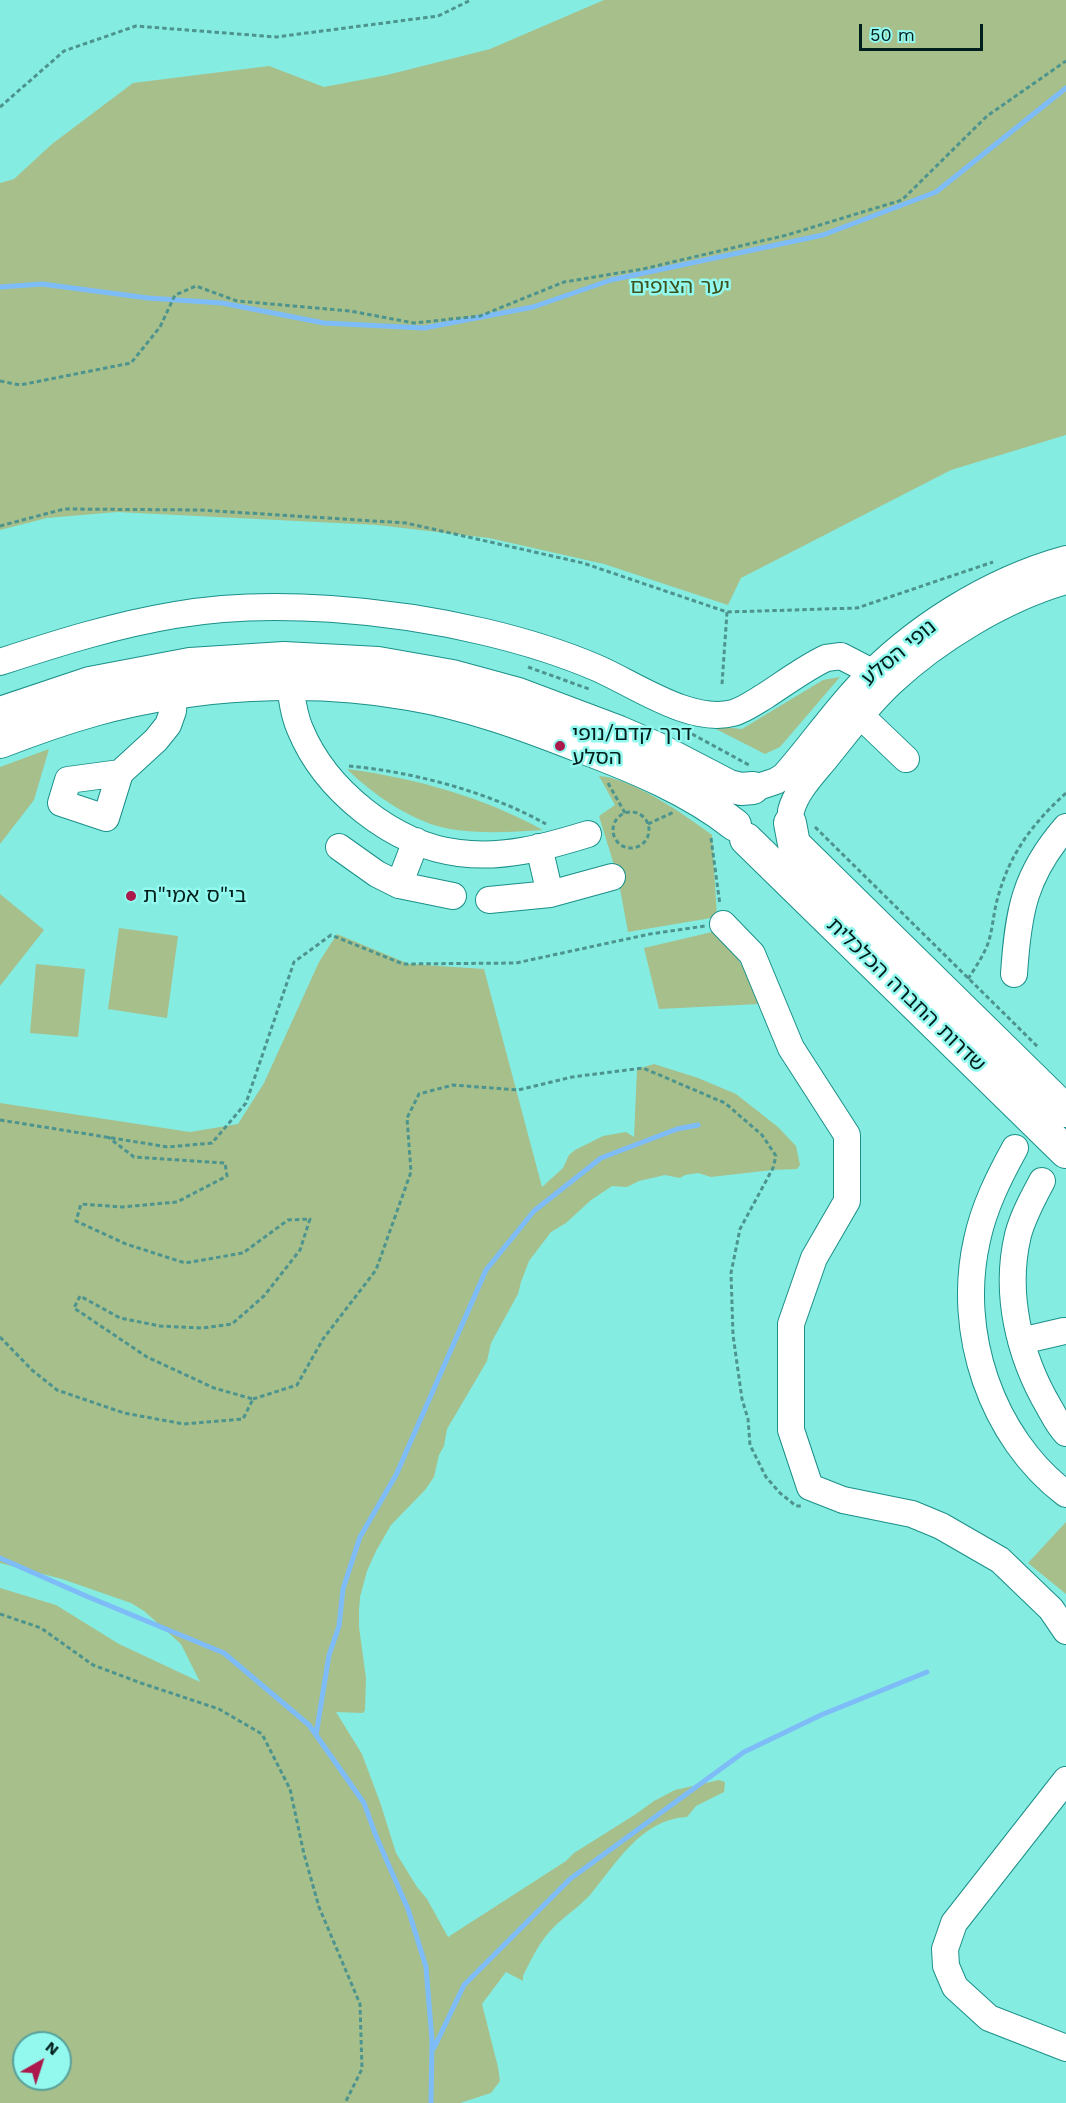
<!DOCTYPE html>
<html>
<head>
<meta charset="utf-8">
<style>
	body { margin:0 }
	#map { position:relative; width:1066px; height:2103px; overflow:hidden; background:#85ece2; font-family:"Work Sans",sans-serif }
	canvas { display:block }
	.north { position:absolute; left:12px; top:2031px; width:60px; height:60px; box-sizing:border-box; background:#93f9ef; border:2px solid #58a19a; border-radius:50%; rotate:39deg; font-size:16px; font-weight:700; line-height:24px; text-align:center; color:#001e1b }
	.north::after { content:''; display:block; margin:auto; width:21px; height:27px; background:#ac194c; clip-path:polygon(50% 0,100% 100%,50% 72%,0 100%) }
	.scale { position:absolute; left:859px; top:24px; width:124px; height:27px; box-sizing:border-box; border:3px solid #001e1b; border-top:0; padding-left:8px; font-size:18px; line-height:21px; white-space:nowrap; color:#001e1b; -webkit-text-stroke:4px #93f9ef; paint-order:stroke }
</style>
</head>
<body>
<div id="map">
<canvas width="1066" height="2103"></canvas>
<div class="north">N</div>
<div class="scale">50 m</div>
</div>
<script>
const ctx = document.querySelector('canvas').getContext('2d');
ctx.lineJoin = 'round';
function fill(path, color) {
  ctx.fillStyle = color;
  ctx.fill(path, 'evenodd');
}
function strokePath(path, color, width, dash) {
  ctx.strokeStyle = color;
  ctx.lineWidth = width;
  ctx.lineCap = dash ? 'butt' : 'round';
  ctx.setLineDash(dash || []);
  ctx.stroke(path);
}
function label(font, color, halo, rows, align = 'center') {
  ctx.font = font + ' "Work Sans","Noto Sans Hebrew",sans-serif';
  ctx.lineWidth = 5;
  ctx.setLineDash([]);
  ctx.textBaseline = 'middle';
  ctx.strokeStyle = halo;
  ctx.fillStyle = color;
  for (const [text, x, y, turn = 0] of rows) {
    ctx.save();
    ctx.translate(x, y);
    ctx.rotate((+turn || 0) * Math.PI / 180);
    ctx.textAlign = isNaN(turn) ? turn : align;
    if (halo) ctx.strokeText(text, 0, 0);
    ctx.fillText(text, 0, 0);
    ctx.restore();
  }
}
fill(new Path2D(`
	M 604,0 L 1066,0 L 1066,435 L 951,470 L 741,578 L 728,605 L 604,564 L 489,538 L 377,525 L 117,512 L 47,518 L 0,530 L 0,183 L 14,179 L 52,144 L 133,83 L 269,66 L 324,87 L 387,75 L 490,49 Z
	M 840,677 L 780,747 L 765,754 L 710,726 L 742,729 L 823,680 Z
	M 49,749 L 34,800 L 0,844 L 0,767 Z
	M 347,769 C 415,778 483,797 543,830 C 512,832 481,834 450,829 C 414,823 372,794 347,769 Z
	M 599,776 C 632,778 685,815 712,835 L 717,917 L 628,932 L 618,878 L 599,816 L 615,805 Z
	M 0,894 L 44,930 L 0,986 Z
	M 119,928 L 178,936 L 167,1018 L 108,1009 Z
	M 712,932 C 737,948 749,978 759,1004 L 659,1009 L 644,948 Z
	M 337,934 L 409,964 L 484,969 L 542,1187 L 563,1168 L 569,1155 L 575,1150 L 603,1136 L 626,1132 L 634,1137 L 637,1069 L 654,1064 L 698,1078 L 736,1094 L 778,1127 L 796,1146 L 800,1165 L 797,1169 L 772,1170 L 711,1177 L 698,1173 L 685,1175 L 680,1178 L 665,1175 L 639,1181 L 627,1187 L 612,1186 L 591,1200 L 566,1223 L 551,1232 L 529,1261 L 521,1282 L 518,1294 L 491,1343 L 487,1361 L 447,1429 L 444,1446 L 439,1455 L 434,1477 L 425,1490 L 391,1525 L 376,1551 L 367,1571 L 360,1597 L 359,1611 L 359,1627 L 366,1678 L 365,1710 L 363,1713 L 336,1712 L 362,1754 L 381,1805 L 396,1853 L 417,1887 L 427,1899 L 448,1937 L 566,1861 L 574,1853 L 636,1814 L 654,1801 L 675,1790 L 719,1780 L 725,1782 L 724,1792 L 696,1806 L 687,1817 C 641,1819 616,1864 590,1895 C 579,1907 566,1915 555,1926 C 540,1940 532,1958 523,1976 L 523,1981 L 506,1972 L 482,2004 L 498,2067 L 500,2081 L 491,2093 L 460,2103 L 0,2103 L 0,1588 L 56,1605 L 119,1644 L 200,1682 L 181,1644 L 144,1611 L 131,1603 L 62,1579 L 0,1563 L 0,1103 L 190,1132 L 238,1124 L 264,1083 L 319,962 ZM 24,2043 L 60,2043 L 60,2079 L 24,2079 Z
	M 36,964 L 85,969 L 78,1037 L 30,1033 Z
	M 1066,1522 L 1066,1594 L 1028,1563 Z`), '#a7bf8b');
strokePath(new Path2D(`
	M 0,287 L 42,284 L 148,298 L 222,303 L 324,323 L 424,328 L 533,307 L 611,280 L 823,235 L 936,192 L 1066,88
	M 0,1558 L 86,1596 L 224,1653 L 309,1725 L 364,1803 L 376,1836 L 408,1909 L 426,1967 L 432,2040 L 431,2103
	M 316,1735 L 329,1655 L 339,1626 L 343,1589 L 360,1537 L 396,1475 L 486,1270 L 534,1211 L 601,1158 L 677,1129 L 698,1125
	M 434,2048 L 464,1985 L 570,1879 L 744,1752 L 821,1715 L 927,1672`), '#7dbcf7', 5);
const minor = new Path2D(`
	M 0,662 C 58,643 115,625 175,615 C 270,598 392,610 485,632 C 523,641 562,653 597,668 C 636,685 690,724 733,713 C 744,710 755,702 765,696 C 785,683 805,668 826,658 L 841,656 L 872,672
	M 290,685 C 292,700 294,715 300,729 C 325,790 393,845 459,853 C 503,859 546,847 588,834
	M 861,716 L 906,759
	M 120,773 L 68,780 L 61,803 L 106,818 L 120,773 L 156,740 L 168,725 L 173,711 L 174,694
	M 761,786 L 776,781 L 784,776 C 809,748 831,716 857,688 C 911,629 989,580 1066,559
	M 791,811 C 796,791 813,774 826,758 C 847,732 868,704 892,682 C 938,639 1006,598 1066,581
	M 339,847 L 377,874 L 399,885 L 453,896
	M 539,847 L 550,894
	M 399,885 L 416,841
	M 489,900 L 550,894 L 612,877
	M 723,924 L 752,954 L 791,1048 L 847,1135 L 847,1201 L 814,1258 L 791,1324 L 791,1430 L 810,1487 L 843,1500 L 912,1514 L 941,1526 L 1000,1560 L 1051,1609 L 1066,1631
	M 1014,974 C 1018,913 1024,875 1066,827
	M 1015,1148 C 999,1177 984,1207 977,1240 C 956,1332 991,1437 1066,1494
	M 1042,1181 C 1033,1198 1023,1216 1018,1235 C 1004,1293 1019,1356 1049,1407 C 1054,1416 1059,1426 1066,1433
	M 1021,1341 L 1064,1331
	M 1066,1780 L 954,1923 L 945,1949 L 946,1966 L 955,1987 L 989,2018 L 1066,2048`);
const major = new Path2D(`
	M 0,713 L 90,683 L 190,664 L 284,658 L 378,663 L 452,676 L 518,694 L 619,732 L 656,748 L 729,786 L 741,789 L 753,788
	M 0,742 C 31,730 62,719 94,710 C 193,683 309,676 409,694 C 469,704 526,725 582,747 C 635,767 691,790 735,825
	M 790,823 L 794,844 L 1066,1111
	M 746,839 L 1066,1152`);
strokePath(minor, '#1a9088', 28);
strokePath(major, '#1a9088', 34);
strokePath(new Path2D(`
	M 0,107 L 64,51 L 136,26 L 276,37 L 438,16 L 471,0
	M 0,381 L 20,385 L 131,363 L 160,327 L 175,295 L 196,286 L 237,301 L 350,311 L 414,323 L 480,316 L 564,282 L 643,269 L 787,235 L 902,200 L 987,116 L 1066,61
	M 0,526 L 64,509 L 200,510 L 406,523 L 583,563 L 727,612 L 857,608 L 993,562
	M 528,667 L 589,689
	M 722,684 L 727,612
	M 692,734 L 749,765
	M 349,766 C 414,772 489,792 546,824
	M 608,783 L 625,813
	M613 830a18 18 0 1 1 36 0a18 18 0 1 1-36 0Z
	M 648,824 L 674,812
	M 815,827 L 1039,1048
	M 711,838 L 720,905
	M 968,979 C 975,968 982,958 987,946 C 993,931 993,913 998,897 C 1010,853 1033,823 1066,793
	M 0,1120 L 168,1147 L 212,1143 L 246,1103 L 294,962 L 331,935 L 403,964 L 516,963 L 650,934 L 705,926
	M 0,1337 L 32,1370 L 57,1390 L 124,1413 L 184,1424 L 243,1419 L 253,1399 L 214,1388 L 147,1357 L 74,1308 L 80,1296 L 120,1318 L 160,1326 L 202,1328 L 232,1324 L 264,1296 L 300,1250 L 310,1219 L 288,1220 L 243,1253 L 185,1263 L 126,1244 L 76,1221 L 81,1204 L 122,1207 L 177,1202 L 227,1176 L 225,1163 L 134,1157 L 108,1137
	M 253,1399 L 297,1385 L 323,1339 L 376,1270 L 411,1172 L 407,1118 L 419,1094 L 453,1085 L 518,1090 L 572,1077 L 643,1068 L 725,1103 L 762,1135 L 776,1156 L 773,1168 L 740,1229 L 731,1273 L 733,1335 L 742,1399 L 748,1419 L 750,1445 L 766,1477 L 780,1493 L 796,1506 L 801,1506
	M 0,1614 L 41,1628 L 93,1665 L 141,1683 L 219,1709 L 262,1734 L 290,1789 L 304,1854 L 319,1907 L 360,2004 L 362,2069 L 345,2103`), '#4c948d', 3, [4.5, 3]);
strokePath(minor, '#fff', 26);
strokePath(major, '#fff', 32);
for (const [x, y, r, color] of [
	[560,746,6,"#ac194c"],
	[131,896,6,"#ac194c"]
]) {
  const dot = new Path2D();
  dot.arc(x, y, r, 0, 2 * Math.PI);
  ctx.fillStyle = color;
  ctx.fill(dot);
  strokePath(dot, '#93f9ef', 2);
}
label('21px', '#3d521c', '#93f9ef', [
	["יער הצופים",680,287]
]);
label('21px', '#001e1b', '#93f9ef', [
	["נופי הסלע",899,653,-40],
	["שדרות החברה הכלכלית",906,995,44]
]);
label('21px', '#001e1b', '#93f9ef', [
	["דרך קדם/נופי",572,734],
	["הסלע",572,758],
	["בי\"ס אמי\"ת",143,896]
], 'left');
</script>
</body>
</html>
